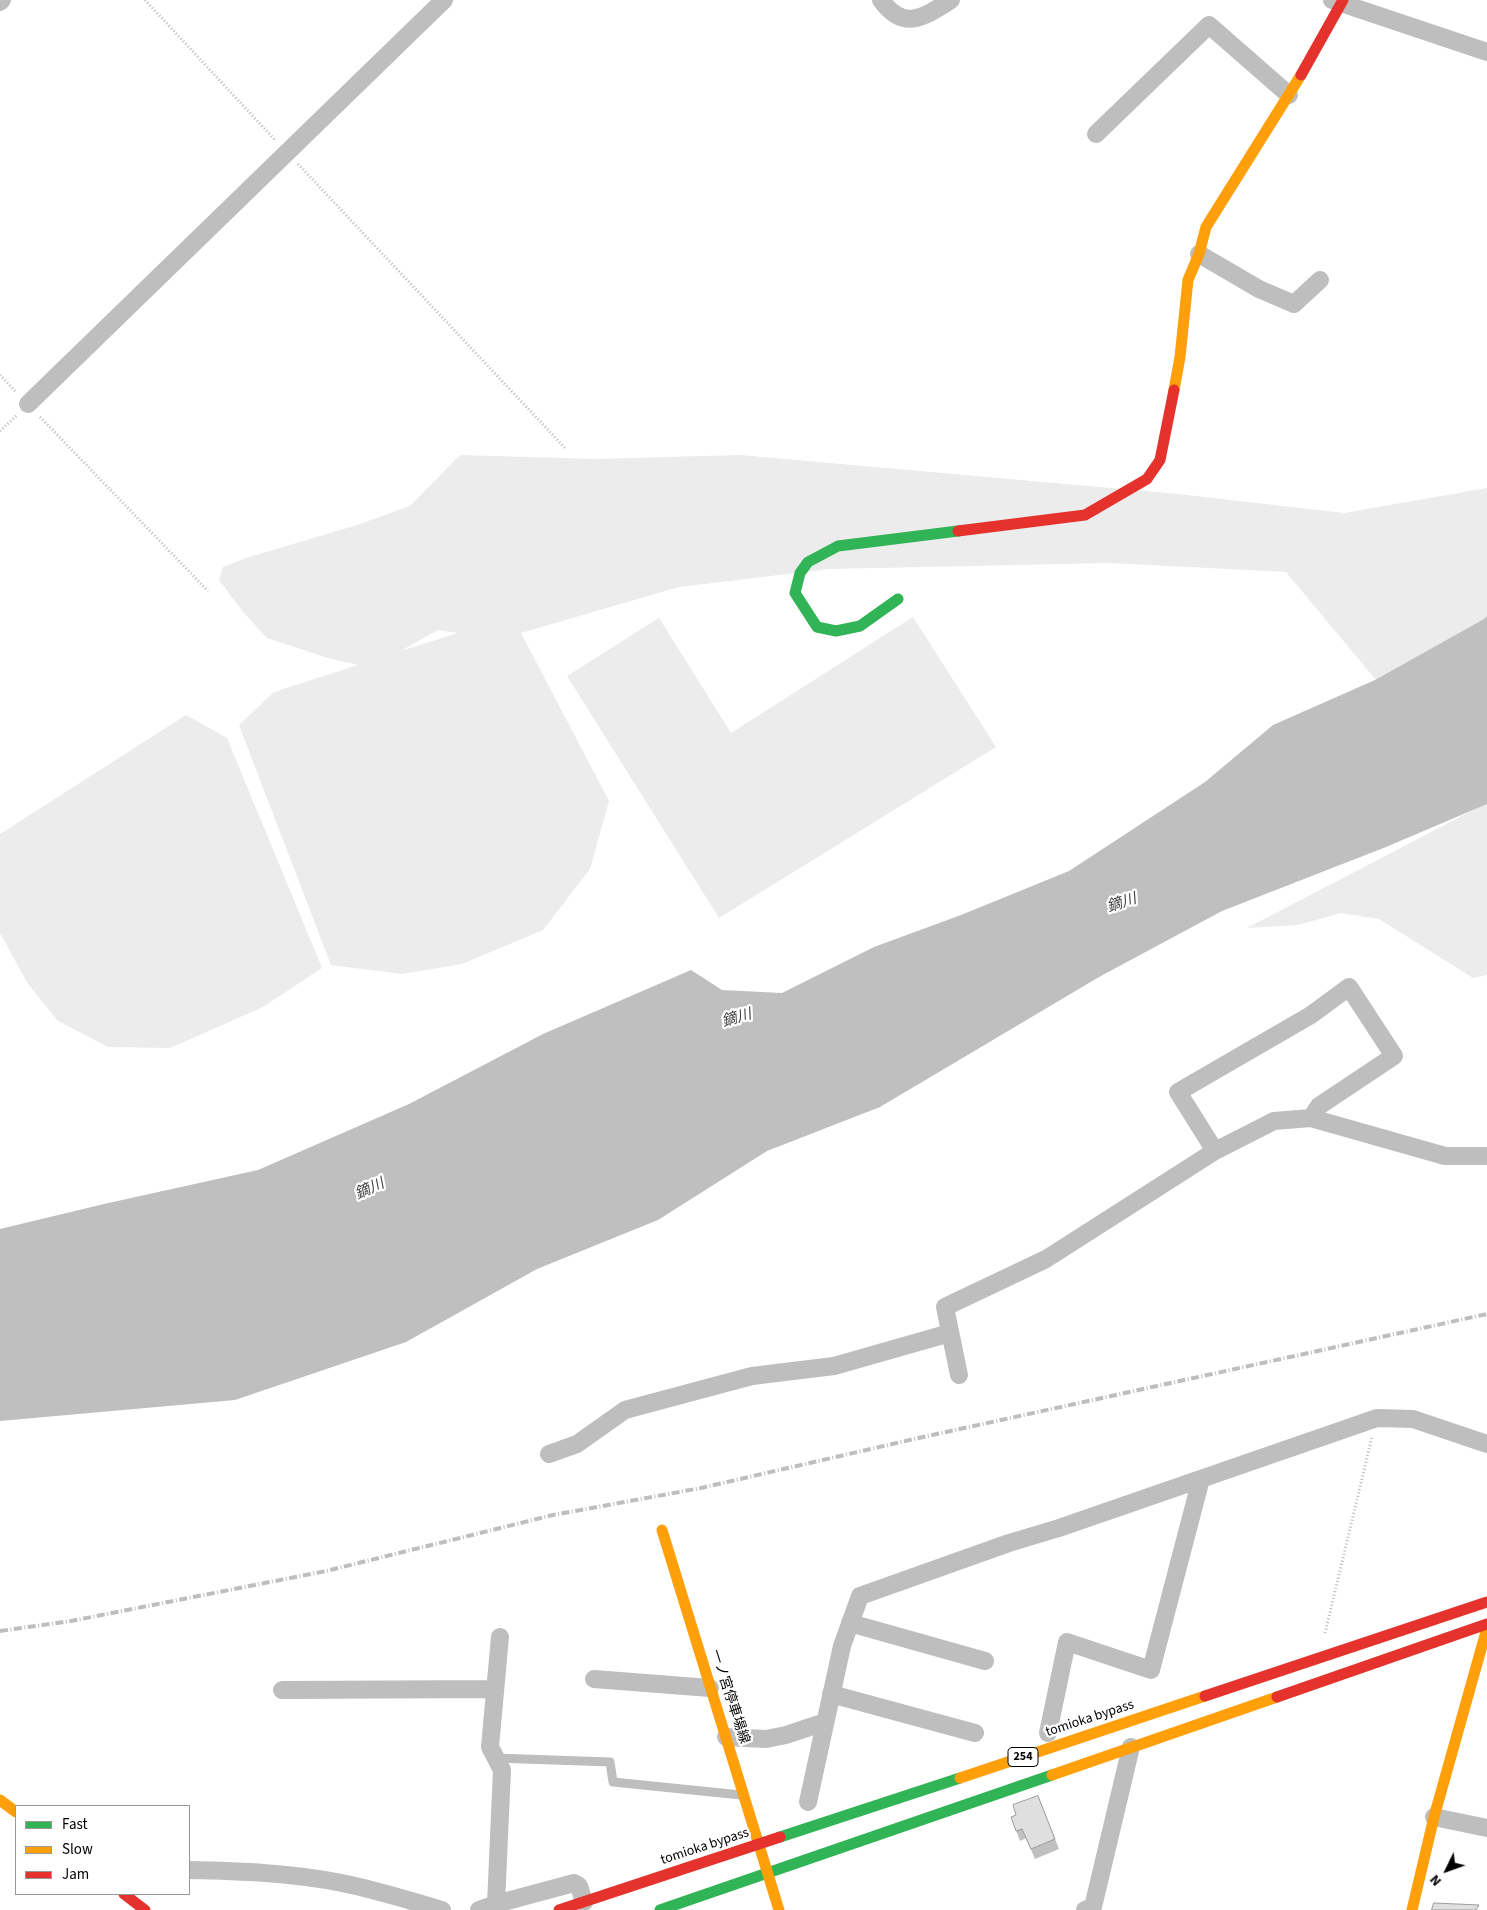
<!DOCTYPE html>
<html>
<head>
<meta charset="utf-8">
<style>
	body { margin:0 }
	#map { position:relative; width:1487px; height:1910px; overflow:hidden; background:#fff; font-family:"Source Sans 3",sans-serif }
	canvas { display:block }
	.legend { position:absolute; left:15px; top:1805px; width:175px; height:90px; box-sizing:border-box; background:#fff; border:1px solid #999; margin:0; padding:6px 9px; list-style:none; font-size:15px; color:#000 }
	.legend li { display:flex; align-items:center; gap:10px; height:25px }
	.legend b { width:25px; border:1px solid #999 }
	.north { position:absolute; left:1422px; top:1845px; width:50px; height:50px; -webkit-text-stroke:4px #fff; paint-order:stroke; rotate:228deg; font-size:14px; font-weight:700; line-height:20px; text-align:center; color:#000 }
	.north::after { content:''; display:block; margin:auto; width:18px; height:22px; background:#000; clip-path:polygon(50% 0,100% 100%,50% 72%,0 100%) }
</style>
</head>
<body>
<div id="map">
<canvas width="1487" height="1910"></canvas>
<ul class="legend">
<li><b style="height:6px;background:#30b455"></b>Fast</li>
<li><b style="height:6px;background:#ff9f0a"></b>Slow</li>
<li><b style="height:6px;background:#e5322d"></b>Jam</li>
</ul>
<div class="north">N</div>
</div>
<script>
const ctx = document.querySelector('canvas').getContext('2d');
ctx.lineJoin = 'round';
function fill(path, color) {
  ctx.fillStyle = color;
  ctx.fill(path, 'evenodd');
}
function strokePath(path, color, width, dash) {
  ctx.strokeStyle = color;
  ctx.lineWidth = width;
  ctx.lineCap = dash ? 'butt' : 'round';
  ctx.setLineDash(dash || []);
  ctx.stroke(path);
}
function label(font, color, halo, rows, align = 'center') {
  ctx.font = font + ' "Source Sans 3","Noto Sans JP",sans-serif';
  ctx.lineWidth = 4.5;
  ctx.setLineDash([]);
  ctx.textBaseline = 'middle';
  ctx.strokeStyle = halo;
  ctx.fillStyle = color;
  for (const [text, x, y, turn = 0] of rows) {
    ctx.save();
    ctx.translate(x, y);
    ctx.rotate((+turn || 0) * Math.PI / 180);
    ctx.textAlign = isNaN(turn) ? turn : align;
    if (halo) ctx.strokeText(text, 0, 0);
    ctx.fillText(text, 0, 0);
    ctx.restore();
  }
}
fill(new Path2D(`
	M 460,455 L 596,459 L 740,455 L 1178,494 L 1344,513 L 1487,488 L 1487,975 L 1473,978 L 1379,919 L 1341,913 L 1298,925 L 1247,928 L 1481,806 L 1286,572 L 1110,563 L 829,569 L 679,587 L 521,633 L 609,801 L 590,869 L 543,930 L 462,964 L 402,974 L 331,965 L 239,725 L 274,692 L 358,665 L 328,658 L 267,638 L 243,612 L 219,580 L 223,567 L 246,558 L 357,525 L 410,506 ZM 438,630 L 458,633 L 404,650 L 404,649 Z
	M 913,617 L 996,747 L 719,918 L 567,676 L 659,618 L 731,733 Z
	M 186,715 L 227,738 L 322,968 L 263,1007 L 170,1048 L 108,1047 L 58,1021 L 28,984 L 0,933 L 0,834 Z`), '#ececec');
fill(new Path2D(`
	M 1487,616 L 1487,804 L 1386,847 L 1222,911 L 1099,977 L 880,1107 L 767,1151 L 658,1220 L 537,1269 L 406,1342 L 235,1400 L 0,1421 L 0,1229 L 104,1204 L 258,1170 L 409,1104 L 543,1034 L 691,970 L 722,990 L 782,993 L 874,947 L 961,915 L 1069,871 L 1205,782 L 1273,725 L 1375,680 L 1484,619 Z`), '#bfbfbf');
strokePath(new Path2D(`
	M 145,0 L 276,141
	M 298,164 L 566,449
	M 0,375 L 16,392
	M 40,417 L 208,591
	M 0,431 L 17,415
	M 1325,1633 L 1372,1437`), '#b9b9b9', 3, [1, 2.5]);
strokePath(new Path2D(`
	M 495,1758 L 610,1762 L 613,1782 L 741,1795`), '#bebebe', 9);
strokePath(new Path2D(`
	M 881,0 C 904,32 924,17 951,0
	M 1332,0 L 1487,52
	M 0,2 L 2,0
	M 1096,134 L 1209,25 L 1289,95
	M 1199,254 L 1259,289 L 1294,304 L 1320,280
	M 28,404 L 444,0
	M 1215,1151 L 1274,1121 L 1311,1118 L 1445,1156 L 1487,1156
	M 959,1375 L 945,1307 L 1046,1259 L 1215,1151 L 1178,1092 L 1311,1015 L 1349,987 L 1394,1056 L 1319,1106 L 1311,1118
	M 549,1454 L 577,1444 L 625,1410 L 752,1376 L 834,1366 L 950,1333
	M 850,1623 L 985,1661
	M 594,1679 L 710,1688
	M 282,1690 L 495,1689
	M 831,1694 L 975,1733
	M 1048,1733 L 1067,1642 L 1151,1670 L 1201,1479
	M 726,1737 L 766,1739 L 786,1735 L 825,1722
	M 808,1802 L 842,1646 L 860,1596 L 1009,1543 L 1059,1528 L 1377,1418 L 1413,1419 L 1487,1444
	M 1434,1817 L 1487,1828
	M 189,1870 C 240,1871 292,1873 342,1883 C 376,1890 409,1900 442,1910
	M 496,1904 L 574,1883 L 579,1886 L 584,1902
	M 479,1910 L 496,1904 L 502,1770 L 490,1747 L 500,1637
	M 1085,1910 L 1093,1907 L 1131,1747`), '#bebebe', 18);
strokePath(new Path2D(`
	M 898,599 L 860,626 L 836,631 L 817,627 L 795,593 L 800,573 L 808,562 L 838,546 L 958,531
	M 780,1837 L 960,1778
	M 660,1910 L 1052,1775`), '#30b455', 11);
strokePath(new Path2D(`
	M 1174,390 L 1180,357 L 1188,280 L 1199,254 L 1206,227 L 1301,75
	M 662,1530 L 779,1910
	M 1052,1775 L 1277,1697
	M 960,1778 L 1205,1696
	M 0,1800 L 16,1812
	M 1412,1910 L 1434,1817 L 1487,1628`), '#ff9f0a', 11);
strokePath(new Path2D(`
	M 1301,75 L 1343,0
	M 958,531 L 1085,515 L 1147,479 L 1160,460 L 1174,390
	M 1205,1696 L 1487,1602
	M 1277,1697 L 1487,1624
	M 124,1894 L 145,1910
	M 559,1910 L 780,1837`), '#e5322d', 11);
strokePath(new Path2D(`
	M 0,1631 L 71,1621 L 326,1571 L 553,1515 L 701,1488 L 914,1439 L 1487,1314`), '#bebebe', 4, [8, 2.5, 1, 2.5]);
fill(new Path2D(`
	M 1038,1796 L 1059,1849 L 1035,1859 L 1026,1838 L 1020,1841 L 1011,1817 L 1016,1815 Z`), '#c0c0c0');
const building = new Path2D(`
	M 1038,1796 L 1055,1839 L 1031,1849 L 1022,1829 L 1016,1831 L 1011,1817 L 1016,1815 L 1013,1805 Z
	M 1434,1903 L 1479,1905 L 1476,1910 L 1432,1910 Z`);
fill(building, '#dfdfdf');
strokePath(building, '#9c9c9c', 1);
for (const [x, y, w] of [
	[1023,1757,30]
]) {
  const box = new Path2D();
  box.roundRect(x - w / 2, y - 9.5, w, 19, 4);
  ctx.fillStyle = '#fff';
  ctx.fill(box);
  strokePath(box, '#000', 1);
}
label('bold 12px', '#000', null, [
	["254",1023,1757]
]);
label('14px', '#000', '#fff', [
	["一ノ宮停車場線",729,1697,72],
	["tomioka bypass",1090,1719,-18],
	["tomioka bypass",705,1847,-18]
]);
label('italic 15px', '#444', '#fff', [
	["鏑川",1122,904,-18],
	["鏑川",737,1019,-17],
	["鏑川",370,1190,-25]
]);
</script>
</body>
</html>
